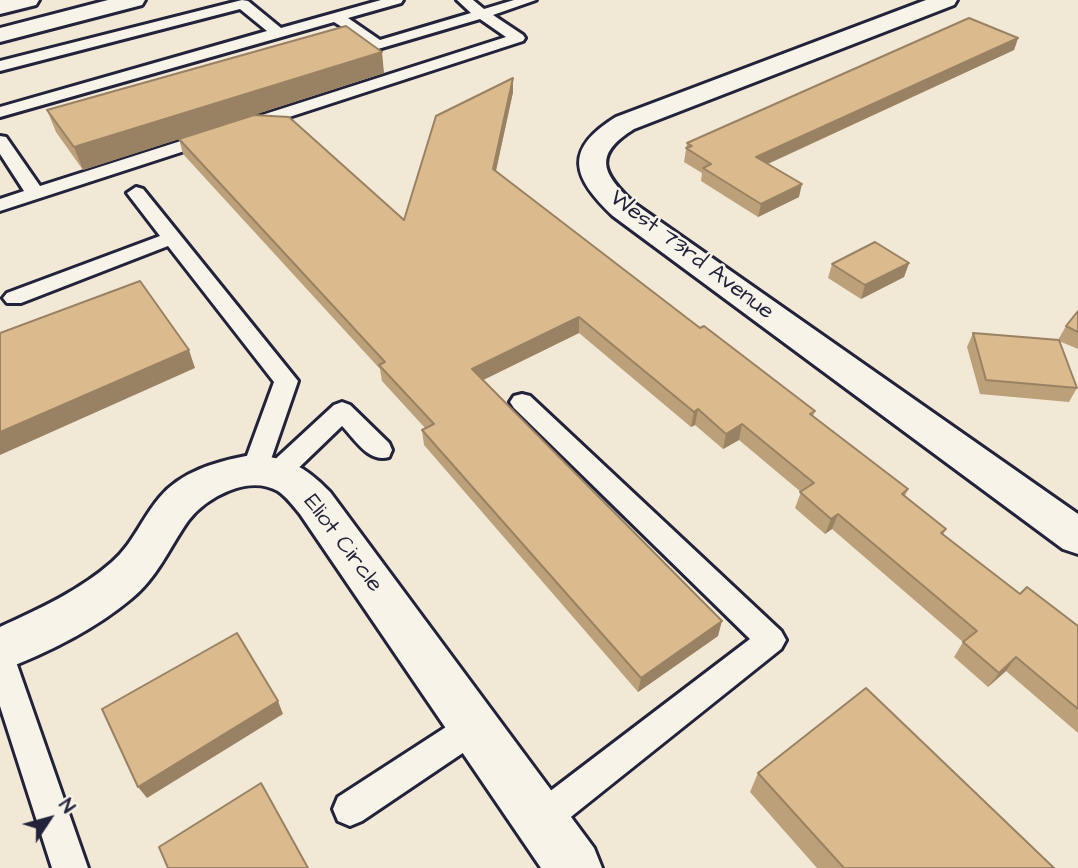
<!DOCTYPE html>
<html>
<head>
<meta charset="utf-8">
<style>
	body { margin:0 }
	#map { position:relative; width:1078px; height:868px; overflow:hidden; background:#f1e8d6; font-family:"Architects Daughter",sans-serif }
	canvas { display:block }
	.north { position:absolute; left:14px; top:784px; width:70px; height:70px; -webkit-text-stroke:5px #f7f3e8; paint-order:stroke; rotate:54deg; font-size:19px; font-weight:700; line-height:28px; text-align:center; color:#22223b }
	.north::after { content:''; display:block; margin:auto; width:24px; height:32px; background:#22223b; clip-path:polygon(50% 0,100% 100%,50% 72%,0 100%) }
</style>
</head>
<body>
<div id="map">
<canvas width="1078" height="868"></canvas>
<div class="north">N</div>
</div>
<script>
const ctx = document.querySelector('canvas').getContext('2d');
ctx.lineJoin = 'round';
function strokePath(path, color, width, dash) {
  ctx.strokeStyle = color;
  ctx.lineWidth = width;
  ctx.lineCap = dash ? 'butt' : 'round';
  ctx.setLineDash(dash || []);
  ctx.stroke(path);
}
function fill(path, color) {
  ctx.fillStyle = color;
  ctx.fill(path, 'evenodd');
}
function label(font, color, halo, rows, align = 'center') {
  ctx.font = font + ' "Architects Daughter",sans-serif';
  ctx.lineWidth = 5;
  ctx.setLineDash([]);
  ctx.textBaseline = 'middle';
  ctx.strokeStyle = halo;
  ctx.fillStyle = color;
  for (const [text, x, y, turn = 0] of rows) {
    ctx.save();
    ctx.translate(x, y);
    ctx.rotate((+turn || 0) * Math.PI / 180);
    ctx.textAlign = isNaN(turn) ? turn : align;
    if (halo) ctx.strokeText(text, 0, 0);
    ctx.fillText(text, 0, 0);
    ctx.restore();
  }
}
const lane = new Path2D(`
	M 242,0 L 248,1 L 281,28 L 381,0 L 403,0 L 401,3 L 348,18 L 380,40 L 471,13 L 457,0 L 473,0 L 484,9 L 514,0 L 536,0 L 493,15 L 523,35 L 525,38 L 523,41 L 0,211 L 0,199 L 24,191 L 0,154 L 0,136 L 6,137 L 40,186 L 506,37 L 480,19 L 378,49 L 334,22 L 0,117 L 0,107 L 267,31 L 240,9 L 0,71 L 0,61 Z
	M 136,187 L 143,189 L 298,381 L 269,465 L 334,405 L 342,402 L 350,405 L 389,443 L 392,450 L 389,457 C 368,463 355,439 342,426 L 285,481 L 276,484 L 267,481 L 264,476 L 254,482 L 245,479 L 241,472 L 274,382 L 168,246 L 21,303 L 7,303 L 3,298 L 7,293 L 160,236 L 127,193 Z
	M 522,394 L 530,396 L 781,631 L 786,640 L 781,649 L 552,832 L 540,837 L 528,832 L 523,820 L 528,808 L 750,639 L 514,408 L 510,402 L 514,396 Z
	M 0,646 L 11,649 L 15,659 L 88,868 L 52,868 L 0,706 Z
	M 474,712 L 485,716 L 490,727 L 485,738 L 362,821 L 350,826 L 338,821 L 333,809 L 338,797 L 463,716 Z`);
const street = new Path2D(`
	M 926,0 L 957,0 L 954,5 L 634,129 C 592,155 602,174 635,204 L 1078,514 L 1078,554 L 1063,549 L 613,216 C 573,178 562,150 616,117 Z
	M 246,456 C 284,455 304,465 330,492 L 594,848 L 602,868 L 541,868 L 300,514 C 294,507 287,497 278,491 C 249,474 206,497 188,521 C 169,548 158,577 131,599 C 94,630 45,654 0,671 L 0,627 C 39,609 79,591 112,562 C 133,544 142,518 160,497 C 181,472 215,462 246,456 Z`);
const primary = new Path2D(`
	M 0,0 L 39,0 L 36,5 L 0,14 Z
	M 108,0 L 145,0 L 142,5 L 0,42 L 0,28 Z`);
strokePath(lane, '#22223b', 6);
strokePath(street, '#22223b', 6);
strokePath(primary, '#22223b', 6);
fill(lane, '#f7f3e8');
fill(street, '#f7f3e8');
fill(primary, '#f7f3e8');
fill(new Path2D(`
	M 1018,38 L 1014,50 L 768,164 L 799,197 L 758,217 L 701,181 L 702,173 L 684,162 L 687,143 Z
	M 384,73 L 83,170 L 56,132 L 47,110 Z
	M 513,78 L 513,92 L 496,171 L 700,328 L 815,411 L 813,416 L 908,489 L 905,496 L 946,529 L 943,535 L 1020,594 L 1078,626 L 1078,733 L 1006,671 L 988,687 L 954,657 L 963,642 L 832,529 L 825,534 L 795,508 L 801,492 L 739,440 L 723,449 L 695,425 L 691,427 L 579,333 L 483,380 L 718,636 L 638,692 L 424,445 L 422,430 L 425,428 L 382,381 L 380,369 L 183,154 L 179,139 L 404,220 Z
	M 909,263 L 904,277 L 861,299 L 828,278 L 832,264 Z
	M 1078,311 L 1078,349 L 1059,341 L 1077,388 L 1069,402 L 980,394 L 967,347 L 973,333 L 1058,340 L 1066,326 Z
	M 758,773 L 1054,868 L 817,868 L 750,792 Z`), '#bca079');
fill(new Path2D(`
	M 1018,38 L 1014,50 L 754,170 L 756,157 Z
	M 382,52 L 384,73 L 83,170 L 74,147 Z
	M 513,78 L 513,92 L 493,184 L 493,169 Z
	M 802,184 L 799,197 L 758,217 L 761,204 Z
	M 909,263 L 904,277 L 861,299 L 865,285 Z
	M 579,317 L 579,333 L 473,385 L 472,369 Z
	M 189,350 L 195,368 L 0,455 L 0,432 Z
	M 698,409 L 695,425 L 691,427 L 694,412 Z
	M 742,424 L 739,440 L 723,449 L 726,434 Z
	M 838,514 L 832,529 L 825,534 L 831,519 Z
	M 722,621 L 718,636 L 638,692 L 641,678 Z
	M 1016,657 L 1006,671 L 988,687 L 999,673 Z
	M 278,701 L 283,714 L 147,798 L 138,787 Z`), '#998263');
const building = new Path2D(`
	M 969,18 L 1018,38 L 756,157 L 802,184 L 761,204 L 703,168 L 711,164 L 686,148 L 692,146 L 687,143 Z
	M 346,26 L 382,52 L 74,147 L 47,110 Z
	M 513,78 L 493,169 L 700,328 L 704,326 L 815,411 L 810,414 L 908,489 L 902,494 L 946,529 L 941,533 L 1020,594 L 1027,587 L 1078,626 L 1078,709 L 1016,657 L 999,673 L 963,642 L 977,631 L 838,514 L 831,519 L 800,492 L 814,483 L 742,424 L 726,434 L 698,409 L 694,412 L 579,317 L 472,369 L 722,621 L 641,678 L 422,430 L 434,424 L 379,365 L 385,362 L 179,139 L 254,115 L 289,117 L 404,220 L 436,116 Z
	M 875,242 L 909,263 L 865,285 L 832,264 Z
	M 140,281 L 189,350 L 0,432 L 0,333 Z
	M 1078,311 L 1078,332 L 1066,326 Z
	M 973,333 L 1059,340 L 1077,388 L 986,380 Z
	M 237,633 L 278,701 L 138,787 L 102,709 Z
	M 866,688 L 1054,868 L 844,868 L 758,773 Z
	M 261,783 L 308,868 L 168,868 L 159,847 Z`);
fill(building, '#dbba8d');
strokePath(building, '#998263', 2);
label('23px', '#22223b', '#f7f3e8', [
	["West 73rd Avenue",691,256,37],
	["Eliot Circle",342,544,53]
]);
</script>
</body>
</html>
